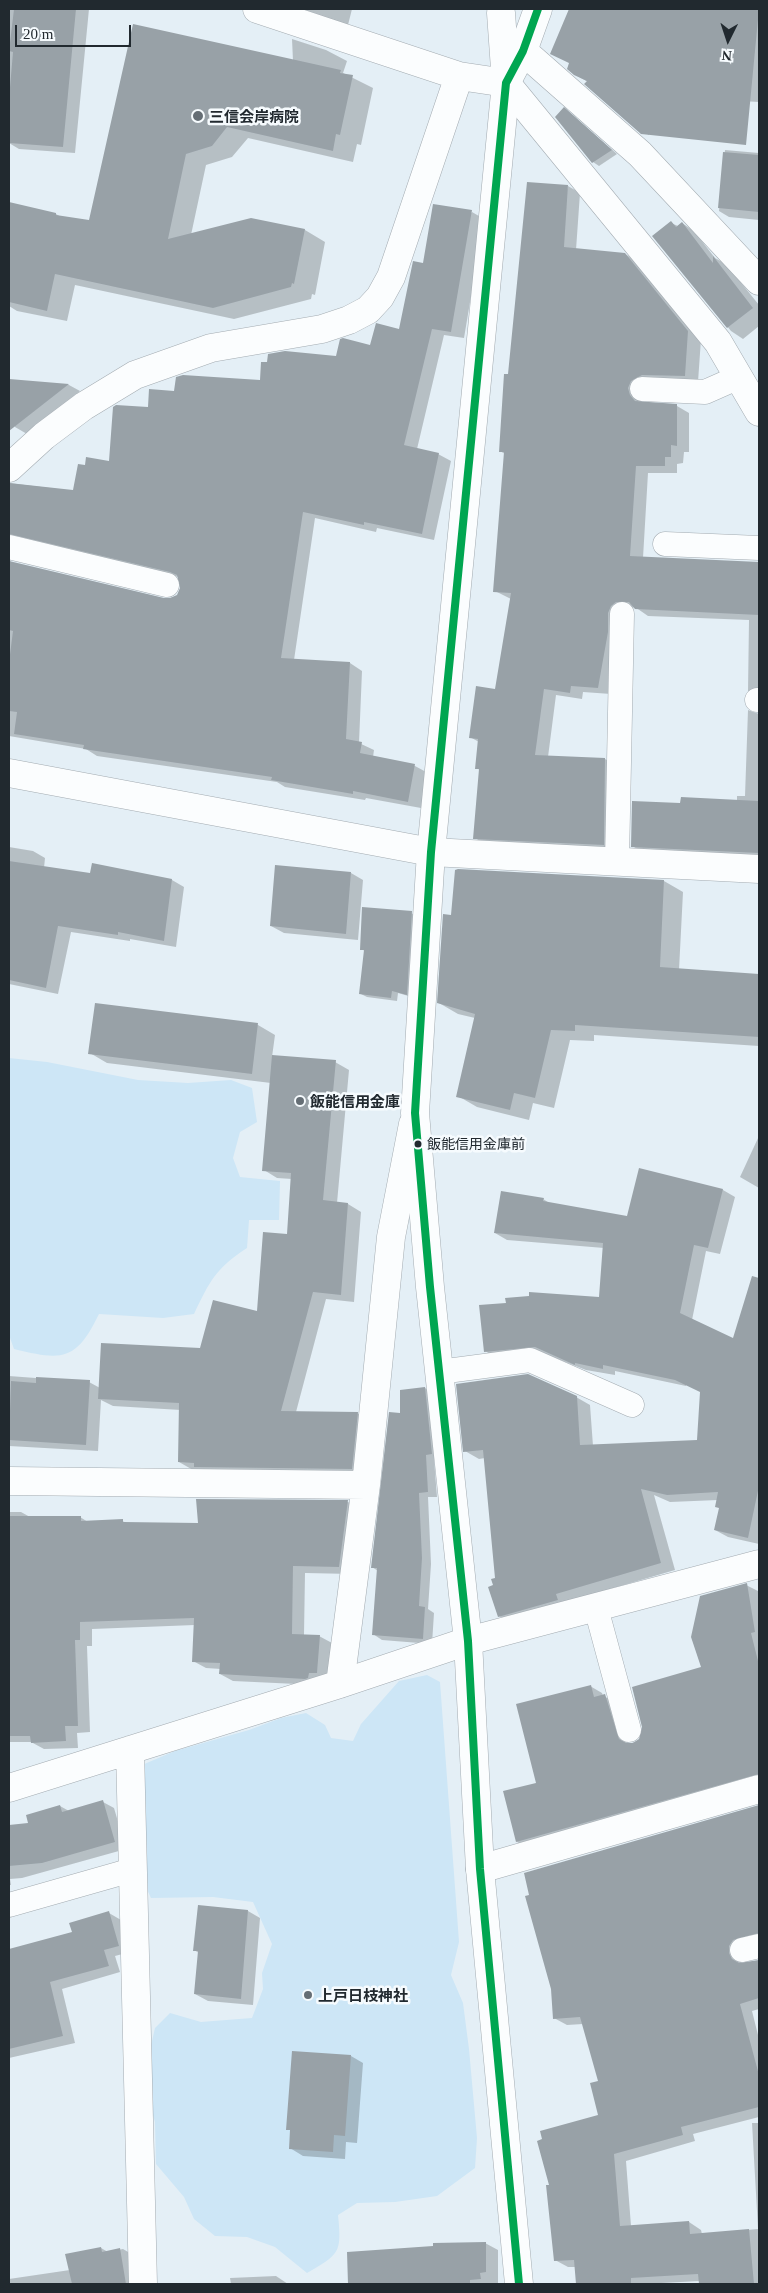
<!DOCTYPE html>
<html>
<head>
<meta charset="utf-8">
<style>
	body { margin:0 }
	#map { position:relative; width:768px; height:2293px; overflow:hidden; background:#e4eff6; font-family:Georgia,serif }
	canvas { display:block }
	.frame { position:absolute; inset:0; border:10px solid #21292f; pointer-events:none }
	.north { position:absolute; left:703px; top:15px; width:50px; height:50px; -webkit-text-stroke:4px #f6fbfe; paint-order:stroke; rotate:184deg; font-size:14px; font-weight:700; line-height:20px; text-align:center; color:#21292f }
	.north::after { content:''; display:block; margin:auto; width:18px; height:22px; background:#21292f; clip-path:polygon(50% 0,100% 100%,50% 72%,0 100%) }
	.scale { position:absolute; left:15px; top:25px; width:116px; height:22px; box-sizing:border-box; border:2px solid #21292f; border-top:0; padding-left:6px; font-size:15px; line-height:18px; white-space:nowrap; color:#21292f; -webkit-text-stroke:4px #f6fbfe; paint-order:stroke }
</style>
</head>
<body>
<div id="map">
<canvas width="768" height="2293"></canvas>
<div class="frame"></div>
<div class="north">N</div>
<div class="scale">20 m</div>
</div>
<script>
const ctx = document.querySelector('canvas').getContext('2d');
ctx.lineJoin = 'round';
function fill(path, color) {
  ctx.fillStyle = color;
  ctx.fill(path, 'evenodd');
}
function strokePath(path, color, width, dash) {
  ctx.strokeStyle = color;
  ctx.lineWidth = width;
  ctx.lineCap = dash ? 'butt' : 'round';
  ctx.setLineDash(dash || []);
  ctx.stroke(path);
}
function label(font, color, halo, rows, align = 'center') {
  ctx.font = font + ' Georgia,"Noto Sans JP",serif';
  ctx.lineWidth = 5;
  ctx.setLineDash([]);
  ctx.textBaseline = 'middle';
  ctx.strokeStyle = halo;
  ctx.fillStyle = color;
  for (const [text, x, y, turn = 0] of rows) {
    ctx.save();
    ctx.translate(x, y);
    ctx.rotate((+turn || 0) * Math.PI / 180);
    ctx.textAlign = isNaN(turn) ? turn : align;
    if (halo) ctx.strokeText(text, 0, 0);
    ctx.fillText(text, 0, 0);
    ctx.restore();
  }
}
fill(new Path2D(`
	M 9,1058 L 47,1062 L 138,1080 L 188,1083 L 231,1080 L 252,1088 L 257,1122 L 240,1132 L 233,1158 L 240,1177 L 280,1181 L 279,1220 L 249,1220 L 247,1248 C 215,1269 210,1281 194,1314 L 163,1318 L 99,1314 C 76,1361 63,1361 14,1349 L 9,1335 Z
	M 427,1675 L 440,1682 L 459,1942 L 451,1975 L 463,2003 L 469,2049 L 477,2138 L 475,2168 L 437,2196 L 395,2202 L 357,2203 L 338,2215 C 342,2254 339,2254 307,2273 L 275,2247 L 247,2237 L 215,2236 L 194,2219 L 184,2197 L 156,2164 L 155,2122 L 148,2098 L 147,2063 L 155,2028 L 170,2013 L 201,2022 L 252,2018 L 263,1989 L 262,1973 L 272,1944 L 253,1902 L 213,1897 L 151,1898 L 143,1881 L 142,1765 L 175,1751 L 249,1730 L 281,1718 L 306,1713 L 325,1725 L 331,1738 L 353,1741 L 361,1724 L 399,1681 Z`), '#cde6f6');
fill(new Path2D(`
	M 9,9 L 89,9 L 75,153 L 19,149 L 9,143 Z
	M 302,9 L 352,9 L 348,25 Z
	M 571,9 L 759,9 L 759,102 L 651,96 L 649,135 L 636,128 L 588,82 L 574,74 L 570,63 L 551,53 Z
	M 292,39 L 326,50 L 347,61 L 343,73 L 373,88 L 361,145 L 357,144 L 353,162 L 248,138 L 232,157 L 206,165 L 191,235 L 251,220 L 305,230 L 325,242 L 315,295 L 312,294 L 311,299 L 234,319 L 75,285 L 67,321 L 17,311 L 9,306 L 9,220 L 12,204 L 56,214 L 61,217 L 90,221 L 293,61 Z
	M 570,113 L 617,154 L 599,166 L 593,162 Z
	M 725,150 L 759,153 L 759,220 L 729,217 L 719,211 Z
	M 568,186 L 580,193 L 576,250 L 625,254 L 638,262 L 701,339 L 698,382 L 641,396 L 642,403 L 677,406 L 689,413 L 689,452 L 684,452 L 683,463 L 677,464 L 677,473 L 648,473 L 643,558 L 759,564 L 759,697 L 748,691 L 749,620 L 648,616 L 635,607 L 628,609 L 611,694 L 583,692 L 582,699 L 556,695 L 548,757 L 605,759 L 618,766 L 616,852 L 487,845 L 475,838 L 480,770 L 476,768 L 479,742 L 470,737 L 496,690 L 511,599 L 495,591 L 505,454 L 500,451 L 509,375 Z
	M 472,212 L 484,219 L 464,338 L 444,335 L 417,449 L 438,454 L 451,461 L 434,540 L 377,528 L 376,532 L 315,518 L 294,660 L 350,663 L 362,671 L 359,743 L 374,750 L 373,757 L 415,766 L 428,773 L 421,808 L 366,798 L 365,800 L 285,787 L 277,782 L 97,756 L 86,749 L 9,736 L 9,555 L 11,563 L 164,600 L 171,600 L 178,596 L 181,589 L 179,577 L 26,540 L 9,550 L 9,483 L 74,491 L 86,466 L 110,462 L 149,408 L 176,392 L 261,381 L 371,347 L 400,330 L 424,264 Z
	M 671,223 L 678,226 L 682,223 L 694,231 L 715,258 L 726,264 L 759,305 L 759,326 L 743,339 L 731,331 L 654,237 Z
	M 9,381 L 69,385 L 80,391 L 27,434 L 15,427 L 9,411 Z
	M 748,710 L 759,714 L 759,859 L 645,853 L 632,846 L 681,804 L 737,801 L 737,796 L 745,796 Z
	M 9,847 L 33,851 L 45,858 L 44,868 L 91,874 L 172,880 L 184,887 L 176,947 L 130,939 L 130,941 L 71,932 L 58,994 L 9,984 Z
	M 351,873 L 363,880 L 358,940 L 284,933 L 271,926 Z
	M 664,881 L 683,892 L 679,970 L 759,975 L 759,1046 L 594,1035 L 594,1041 L 570,1040 L 554,1108 L 533,1103 L 529,1120 L 477,1107 L 458,1096 L 475,1018 L 458,1014 L 439,1003 L 452,916 Z
	M 411,913 L 417,916 L 412,997 L 398,993 L 397,1001 L 367,997 L 361,994 L 365,951 L 361,949 Z
	M 96,1004 L 258,1025 L 275,1035 L 272,1057 L 335,1062 L 349,1070 L 337,1203 L 348,1204 L 361,1212 L 354,1302 L 326,1299 L 296,1412 L 357,1413 L 371,1421 L 365,1476 L 193,1470 L 179,1462 L 181,1410 L 113,1406 L 101,1400 L 98,1451 L 9,1446 L 9,1376 L 89,1382 L 100,1388 L 201,1350 L 258,1313 L 288,1235 L 292,1179 L 277,1178 L 264,1170 L 271,1083 L 107,1063 L 90,1053 Z
	M 759,1136 L 759,1188 L 740,1177 Z
	M 640,1169 L 723,1190 L 735,1197 L 720,1254 L 706,1251 L 692,1320 L 702,1325 L 686,1386 L 615,1371 L 615,1375 L 586,1370 L 542,1353 L 497,1358 L 485,1351 L 600,1298 L 604,1248 L 507,1240 L 495,1233 L 543,1199 L 551,1204 L 628,1217 Z
	M 759,1288 L 759,1544 L 728,1537 L 715,1530 L 720,1508 L 718,1500 L 670,1502 L 654,1495 L 675,1570 L 569,1601 L 513,1624 L 499,1616 L 485,1458 L 479,1459 L 465,1451 L 576,1397 L 590,1405 L 593,1446 L 698,1441 L 747,1314 Z
	M 425,1388 L 434,1394 L 441,1459 L 434,1459 L 437,1497 L 428,1497 L 431,1564 L 428,1609 L 434,1613 L 432,1644 L 382,1640 L 373,1634 L 378,1571 L 372,1567 Z
	M 197,1500 L 348,1502 L 360,1509 L 352,1574 L 305,1573 L 304,1635 L 319,1636 L 332,1643 L 329,1680 L 318,1685 L 233,1681 L 220,1674 L 221,1669 L 206,1668 L 193,1661 L 195,1625 L 92,1629 L 92,1646 L 87,1646 L 90,1732 L 77,1733 L 78,1748 L 44,1749 L 31,1742 L 9,1742 L 9,1609 L 64,1601 L 61,1571 L 9,1573 L 9,1512 L 21,1512 L 30,1517 L 80,1517 L 88,1522 L 122,1521 L 127,1523 L 199,1524 Z
	M 746,1585 L 758,1591 L 759,1599 L 759,1782 L 528,1848 L 517,1842 L 537,1784 L 590,1686 L 602,1693 L 603,1696 L 616,1702 L 629,1744 L 640,1740 L 702,1668 Z
	M 103,1802 L 114,1808 L 126,1849 L 22,1878 L 10,1879 L 11,1885 L 9,1885 L 9,1827 L 30,1825 L 60,1806 L 69,1811 Z
	M 759,1806 L 759,1942 L 740,1960 L 743,1965 L 745,1965 L 759,1960 L 759,2009 L 752,2011 L 759,2039 L 759,2117 L 693,2134 L 695,2141 L 626,2161 L 631,2226 L 689,2222 L 701,2230 L 702,2234 L 758,2229 L 752,2123 L 759,2123 L 759,2284 L 700,2284 L 700,2281 L 643,2284 L 577,2284 L 576,2267 L 568,2267 L 555,2260 L 551,2186 L 600,2116 L 599,2082 L 583,2024 L 567,2025 L 554,2018 L 553,1988 L 525,1874 Z
	M 199,1906 L 248,1911 L 260,1918 L 253,2005 L 208,2001 L 195,1994 L 199,1953 L 194,1950 Z
	M 109,1913 L 121,1920 L 130,1952 L 115,1956 L 120,1972 L 62,1989 L 75,2043 L 9,2058 L 9,1950 L 73,1933 Z
	M 351,2056 L 363,2063 L 357,2143 L 346,2142 L 345,2159 L 303,2156 L 290,2148 L 292,2131 L 288,2129 Z
	M 485,2243 L 498,2250 L 498,2284 L 350,2284 L 348,2253 Z
	M 101,2248 L 108,2252 L 123,2249 L 135,2256 L 139,2284 L 9,2284 L 9,2279 L 70,2270 Z
	M 276,2276 L 288,2284 L 231,2284 L 230,2278 Z`), '#0003');
fill(new Path2D(`
	M 14,9 L 76,9 L 63,147 L 9,143 L 9,99 L 13,52 L 9,51 Z
	M 569,9 L 759,9 L 746,145 L 641,134 L 584,84 L 587,81 L 574,75 L 567,69 L 569,63 L 550,54 Z
	M 133,24 L 341,70 L 340,73 L 353,75 L 340,135 L 336,134 L 333,151 L 227,127 L 212,146 L 186,154 L 168,239 L 251,218 L 305,229 L 294,284 L 292,283 L 291,287 L 213,308 L 55,274 L 47,311 L 9,302 L 9,202 L 56,213 L 56,215 L 89,220 Z
	M 564,107 L 612,150 L 592,163 L 555,117 Z
	M 723,152 L 759,155 L 759,212 L 718,208 Z
	M 527,182 L 568,185 L 564,247 L 625,253 L 688,331 L 685,376 L 642,375 L 631,381 L 628,388 L 630,395 L 635,401 L 677,404 L 677,446 L 671,445 L 671,457 L 665,457 L 665,466 L 636,466 L 630,556 L 759,562 L 759,615 L 635,609 L 629,602 L 616,602 L 611,606 L 608,613 L 608,632 L 598,688 L 571,686 L 570,693 L 544,689 L 535,755 L 605,758 L 604,845 L 473,839 L 479,769 L 475,769 L 478,739 L 469,738 L 476,686 L 495,689 L 511,593 L 493,592 L 504,452 L 499,452 L 504,374 L 508,374 Z
	M 433,204 L 472,210 L 451,332 L 432,329 L 404,445 L 439,453 L 422,534 L 364,522 L 364,525 L 303,512 L 281,658 L 350,662 L 346,739 L 362,742 L 360,753 L 415,764 L 408,802 L 353,791 L 353,794 L 271,780 L 272,777 L 83,749 L 84,745 L 14,734 L 17,712 L 9,711 L 9,662 L 13,631 L 9,630 L 9,561 L 164,598 L 170,598 L 177,595 L 180,588 L 177,575 L 170,572 L 9,534 L 9,483 L 73,490 L 78,464 L 85,465 L 86,457 L 109,461 L 113,407 L 116,405 L 148,407 L 149,389 L 174,391 L 176,377 L 183,375 L 260,380 L 261,362 L 267,362 L 268,354 L 285,351 L 336,356 L 340,339 L 343,338 L 370,345 L 376,323 L 399,329 L 413,261 L 423,263 Z
	M 671,221 L 676,227 L 682,222 L 713,263 L 713,256 L 753,308 L 727,328 L 652,236 Z
	M 9,379 L 69,384 L 9,431 Z
	M 681,797 L 759,801 L 759,853 L 631,847 L 632,801 L 680,803 Z
	M 9,861 L 90,873 L 92,863 L 172,879 L 164,941 L 118,932 L 118,935 L 58,926 L 46,988 L 9,980 Z
	M 275,865 L 351,872 L 346,934 L 270,926 Z
	M 458,869 L 664,880 L 660,967 L 759,974 L 759,1037 L 575,1025 L 575,1031 L 551,1030 L 535,1098 L 514,1093 L 510,1110 L 456,1097 L 475,1014 L 437,1003 L 443,914 L 451,915 L 455,870 Z
	M 362,907 L 412,911 L 407,995 L 392,991 L 391,998 L 359,994 L 364,950 L 360,950 Z
	M 95,1003 L 258,1023 L 252,1074 L 88,1054 Z
	M 272,1055 L 336,1060 L 323,1200 L 348,1203 L 341,1295 L 313,1292 L 281,1411 L 358,1412 L 352,1469 L 194,1467 L 194,1463 L 178,1462 L 179,1403 L 98,1399 L 101,1343 L 200,1348 L 213,1300 L 257,1311 L 263,1232 L 287,1234 L 291,1173 L 262,1171 Z
	M 639,1168 L 723,1189 L 708,1248 L 694,1245 L 680,1313 L 733,1338 L 752,1276 L 759,1278 L 759,1486 L 748,1538 L 714,1530 L 719,1508 L 715,1507 L 718,1492 L 667,1495 L 641,1489 L 661,1563 L 556,1594 L 558,1600 L 498,1617 L 488,1587 L 493,1585 L 491,1579 L 495,1578 L 483,1450 L 463,1452 L 456,1384 L 528,1374 L 577,1396 L 580,1445 L 697,1440 L 700,1392 L 675,1380 L 603,1365 L 603,1369 L 575,1363 L 575,1365 L 535,1347 L 484,1352 L 479,1305 L 506,1303 L 505,1298 L 529,1296 L 529,1292 L 599,1297 L 603,1243 L 494,1233 L 501,1191 L 544,1198 L 543,1201 L 627,1216 Z
	M 36,1377 L 90,1380 L 86,1445 L 9,1440 L 11,1381 L 36,1383 Z
	M 425,1387 L 432,1454 L 426,1455 L 428,1492 L 419,1493 L 422,1558 L 419,1606 L 425,1607 L 423,1639 L 372,1635 L 377,1568 L 371,1568 L 389,1412 L 400,1413 L 400,1390 Z
	M 196,1499 L 348,1500 L 339,1567 L 293,1566 L 292,1634 L 320,1635 L 317,1673 L 309,1673 L 308,1678 L 305,1679 L 219,1674 L 220,1663 L 192,1662 L 194,1618 L 80,1622 L 80,1640 L 75,1640 L 78,1726 L 65,1726 L 66,1741 L 31,1743 L 30,1736 L 9,1736 L 9,1516 L 81,1516 L 81,1521 L 123,1519 L 123,1522 L 198,1523 Z
	M 747,1583 L 755,1632 L 751,1633 L 759,1665 L 759,1774 L 516,1842 L 503,1791 L 536,1783 L 516,1704 L 591,1685 L 594,1697 L 605,1694 L 619,1739 L 626,1743 L 633,1743 L 639,1739 L 642,1727 L 632,1687 L 701,1667 L 691,1637 L 700,1596 Z
	M 103,1800 L 115,1842 L 42,1863 L 9,1866 L 9,1825 L 28,1823 L 26,1815 L 60,1805 L 62,1812 Z
	M 759,1805 L 759,1933 L 733,1940 L 729,1946 L 729,1953 L 732,1959 L 739,1963 L 759,1960 L 759,1998 L 740,2004 L 759,2075 L 759,2107 L 681,2127 L 683,2135 L 614,2154 L 620,2226 L 689,2221 L 690,2234 L 749,2229 L 754,2284 L 699,2284 L 698,2274 L 631,2278 L 631,2284 L 576,2284 L 574,2260 L 554,2261 L 546,2185 L 549,2185 L 537,2141 L 542,2139 L 540,2131 L 598,2115 L 590,2083 L 598,2081 L 580,2017 L 553,2019 L 551,1989 L 525,1896 L 529,1895 L 524,1873 Z
	M 198,1905 L 248,1910 L 241,1999 L 194,1994 L 198,1951 L 193,1951 Z
	M 109,1911 L 119,1946 L 104,1950 L 109,1966 L 50,1982 L 63,2036 L 9,2049 L 9,1949 L 72,1932 L 69,1923 Z
	M 292,2051 L 351,2055 L 345,2136 L 334,2135 L 333,2152 L 289,2149 L 290,2130 L 286,2130 Z
	M 486,2242 L 486,2272 L 480,2273 L 481,2279 L 470,2280 L 470,2284 L 348,2284 L 347,2252 L 433,2246 L 433,2243 Z
	M 101,2247 L 102,2252 L 120,2248 L 126,2284 L 72,2284 L 65,2254 Z`), '#98a1a7');
const service = new Path2D(`
	M 642,389 L 705,392 L 739,377
	M 665,544 L 759,548
	M 9,547 L 167,585
	M 757,700 L 759,700
	M 617,861 L 622,614
	M 439,1372 L 530,1360 L 632,1405
	M 596,1608 L 629,1730
	M 9,1905 L 132,1870
	M 742,1950 L 759,1946`);
const minor = new Path2D(`
	M 257,9 L 459,76 L 506,83
	M 501,13 L 506,83 L 718,342 L 759,412
	M 523,51 L 640,154 L 759,281
	M 9,468 L 44,436 L 84,406 L 135,375 L 211,348 L 322,329 L 349,320 L 368,310 L 380,297 L 391,277 L 459,76
	M 9,1481 L 366,1485
	M 340,1684 L 366,1485 L 391,1237 L 413,1124
	M 130,1750 L 143,2284
	M 9,1788 L 340,1684 L 468,1641 L 759,1564
	M 480,1869 L 759,1789`);
const tertiary = new Path2D(`
	M 9,773 L 431,852 L 759,869`);
const secondary = new Path2D(`
	M 519,2284 L 480,1869 L 468,1641 L 430,1287 L 415,1113 L 431,852 L 506,83 L 523,51 L 538,9`);
strokePath(service, '#a3abb1', 25);
strokePath(minor, '#a3abb1', 29);
strokePath(tertiary, '#a3abb1', 29);
strokePath(secondary, '#a3abb1', 29);
strokePath(service, '#fbfdfe', 24);
strokePath(minor, '#fbfdfe', 28);
strokePath(tertiary, '#fbfdfe', 28);
strokePath(secondary, '#fbfdfe', 28);
strokePath(new Path2D(`
	M 519,2284 L 480,1869 L 468,1641 L 430,1287 L 415,1113 L 431,852 L 506,83 L 523,51 L 538,9`), '#00a651', 8);
for (const [x, y, r, color] of [
	[198,116,6,"#656e75"],
	[300,1101,5,"#656e75"],
	[418,1144,4.5,"#21292f"],
	[308,1995,5,"#656e75"]
]) {
  const dot = new Path2D();
  dot.arc(x, y, r, 0, 2 * Math.PI);
  ctx.fillStyle = color;
  ctx.fill(dot);
  strokePath(dot, '#f6fbfe', 2);
}
label('14px', '#21292f', '#f6fbfe', [
	["飯能信用金庫前",427,1144]
], 'left');
label('bold 15px', '#21292f', '#f6fbfe', [
	["三信会岸病院",209,116],
	["飯能信用金庫",310,1101],
	["上戸日枝神社",318,1995]
], 'left');
</script>
</body>
</html>
